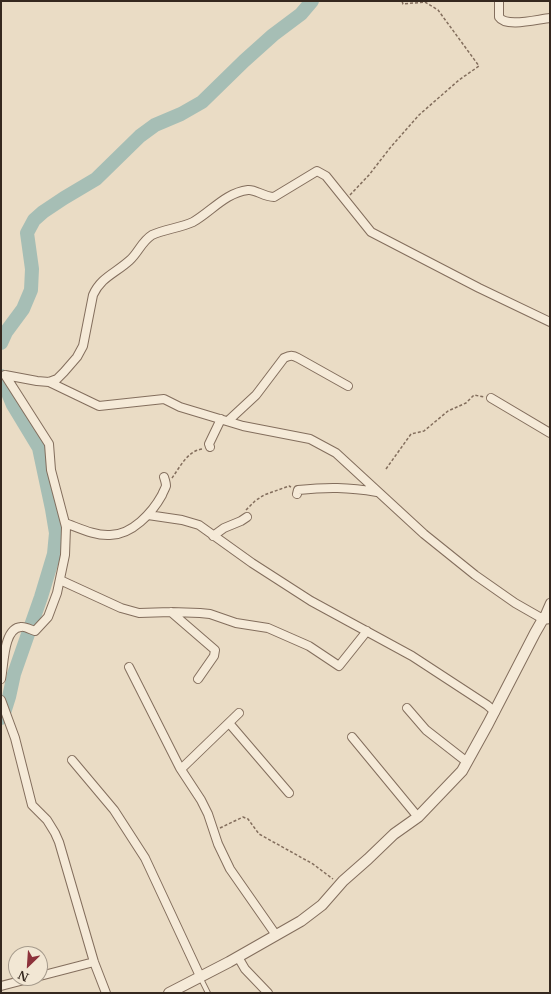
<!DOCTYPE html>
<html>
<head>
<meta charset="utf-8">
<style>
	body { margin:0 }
	#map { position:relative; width:551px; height:994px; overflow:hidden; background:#eadcc5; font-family:"Libre Baskerville",serif }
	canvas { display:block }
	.frame { position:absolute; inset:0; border:2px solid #35281f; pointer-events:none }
	.north { position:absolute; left:8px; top:946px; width:40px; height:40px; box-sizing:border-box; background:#f2e7d4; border:1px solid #a69b8c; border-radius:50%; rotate:205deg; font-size:11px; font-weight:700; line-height:16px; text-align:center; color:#35281f }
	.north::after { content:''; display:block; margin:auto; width:14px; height:18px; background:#8d323b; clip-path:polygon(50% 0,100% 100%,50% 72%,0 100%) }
</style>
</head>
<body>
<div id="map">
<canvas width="551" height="994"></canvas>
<div class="frame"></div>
<div class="north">N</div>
</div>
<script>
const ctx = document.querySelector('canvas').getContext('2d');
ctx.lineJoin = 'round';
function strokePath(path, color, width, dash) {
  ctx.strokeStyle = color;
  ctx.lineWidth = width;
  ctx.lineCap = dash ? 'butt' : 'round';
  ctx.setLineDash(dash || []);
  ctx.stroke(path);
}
strokePath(new Path2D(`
	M 1,343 L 6,332 L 23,309 L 31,290 L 32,269 L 27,233 L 34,220 L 43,212 L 64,198 L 96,179 L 140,136 L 155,125 L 181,114 L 202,102 L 244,61 L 273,35 L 301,14 L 312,1
	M 1,376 L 13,405 L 39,448 L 52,509 L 56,533 L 54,554 L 41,597 L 14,674 L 9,697 L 3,716 L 1,718`), '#a6beb5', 14);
const service = new Path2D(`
	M 200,977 L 208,993`);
const minor = new Path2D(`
	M 499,1 L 499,17 C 506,28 538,19 550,18
	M 5,375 L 37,381 L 49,382 L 57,379 L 64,372 L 77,357 L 83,346 L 93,295 C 101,277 116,273 130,260 C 138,253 142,241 152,235 C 165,229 180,228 193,222 C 212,211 225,193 248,190 C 255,189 264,197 274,197 L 317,171 L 326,176 L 371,232 L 479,288 L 550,322
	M 49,382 L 99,406 L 164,399 L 180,407 L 243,426 L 310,439 L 336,453 L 424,534 L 475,575 L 515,603 L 543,619 L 550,603
	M 491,398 L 550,433
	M 228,421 L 256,395 L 284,358 C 290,355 293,355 298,358 L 348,386
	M 210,447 L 209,444 L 221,419
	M 297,494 L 298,490 C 327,487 348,487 377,492
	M 148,515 L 182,520 L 199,525 L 252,563 L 311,601 L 412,656 L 487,705 L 495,712
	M 65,523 C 79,528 95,536 110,535 C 132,535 152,513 162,495 C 163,492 165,489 166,486 C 166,484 165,480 164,477
	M 213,536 L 224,528 L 241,521 L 247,517
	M 60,580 L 121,608 L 139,613 L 171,612 L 200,613 L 210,614 L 236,623 L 268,628 L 309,646 L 339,666 L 367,631
	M 171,612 L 215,650 L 214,656 L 198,679
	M 129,667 L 180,768 L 201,800 L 208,814 L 218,844 L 230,869 L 276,935
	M 1,679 C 4,666 3,628 21,627 C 25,626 31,630 35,631 L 48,617 L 57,593 L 65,555 L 66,527 L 51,470 L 49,444 L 5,375
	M 1,700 L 15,738 L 32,805 L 47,820 L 55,833 L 59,842 L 94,962 L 106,993
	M 407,708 L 426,730 L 467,762
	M 229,723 L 289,793
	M 352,737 L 418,817
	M 72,760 L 114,810 L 145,858 L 200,976
	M 181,769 L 239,713
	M 238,957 L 245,969 L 268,993
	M 40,976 L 94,962
	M 1,986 L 32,978`);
const tertiary = new Path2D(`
	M 169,993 L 229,962 L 301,921 L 322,905 L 343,881 L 368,859 L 394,834 L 418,817 L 462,771 L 488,724 L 535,633 L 543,619 L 550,618`);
strokePath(service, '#836e5d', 6);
strokePath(minor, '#836e5d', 10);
strokePath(tertiary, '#836e5d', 12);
strokePath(new Path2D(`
	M 350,195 L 369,175 L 390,148 L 419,115 L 459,80 L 479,66 L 438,10 L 425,2 L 403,4 L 402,1
	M 386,469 L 411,434 L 424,431 L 448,411 L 466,403 L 474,395 L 484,397
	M 172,478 C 180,467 188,450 203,449
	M 246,510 L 255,501 L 264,495 L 289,486 L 291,487
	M 220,828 L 243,817 L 248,819 L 259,834 L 313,864 L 333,879`), '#836e5d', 1.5, [3, 2]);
strokePath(service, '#f5ead8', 4);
strokePath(minor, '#f5ead8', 8);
strokePath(tertiary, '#f5ead8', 10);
</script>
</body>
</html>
